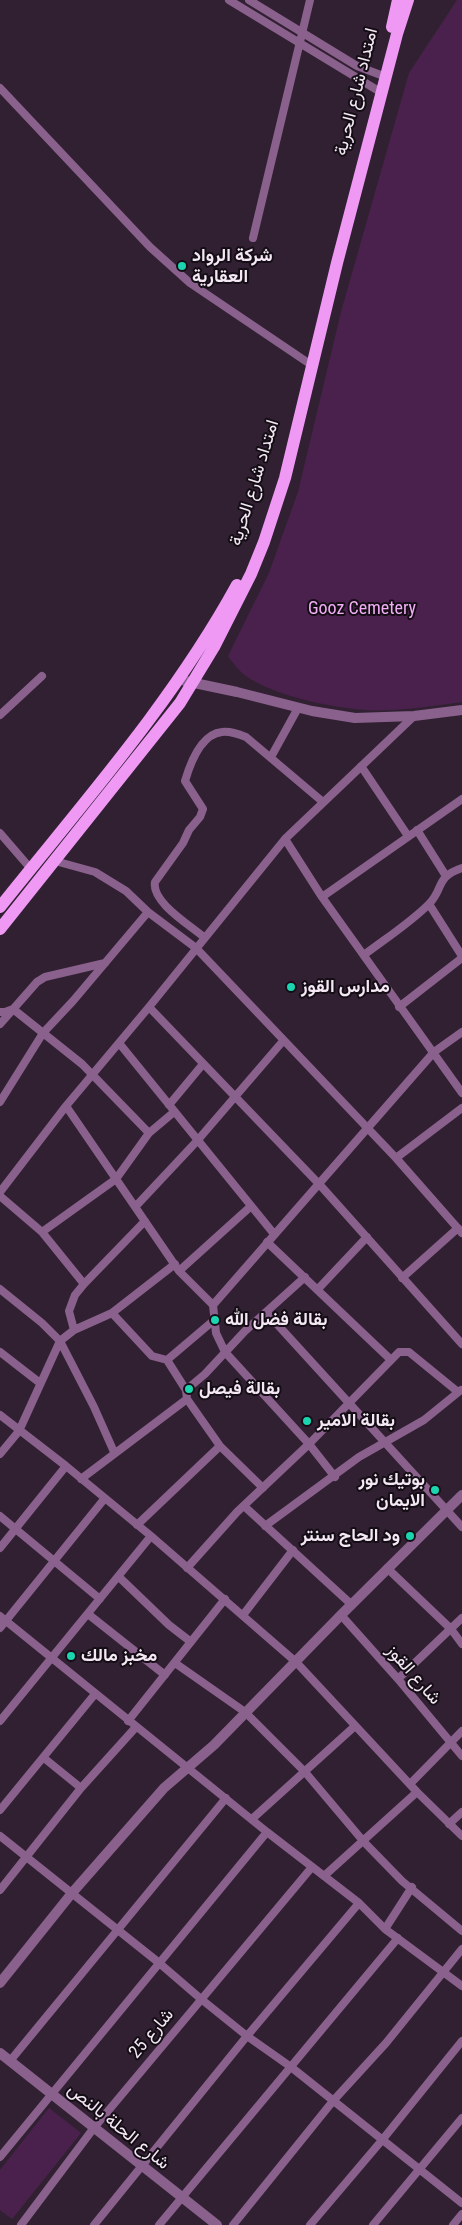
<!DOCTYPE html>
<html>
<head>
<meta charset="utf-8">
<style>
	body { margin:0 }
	canvas { display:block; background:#312032 }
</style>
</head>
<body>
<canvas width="462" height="2225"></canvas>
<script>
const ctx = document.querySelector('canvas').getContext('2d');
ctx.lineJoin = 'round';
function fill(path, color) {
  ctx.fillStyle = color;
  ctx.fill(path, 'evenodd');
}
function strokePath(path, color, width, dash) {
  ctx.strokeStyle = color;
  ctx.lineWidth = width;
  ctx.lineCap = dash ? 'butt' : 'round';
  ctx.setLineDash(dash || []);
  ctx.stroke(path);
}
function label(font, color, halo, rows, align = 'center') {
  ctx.font = font + ' "Roboto Condensed",Vazirmatn,sans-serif';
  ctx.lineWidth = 4;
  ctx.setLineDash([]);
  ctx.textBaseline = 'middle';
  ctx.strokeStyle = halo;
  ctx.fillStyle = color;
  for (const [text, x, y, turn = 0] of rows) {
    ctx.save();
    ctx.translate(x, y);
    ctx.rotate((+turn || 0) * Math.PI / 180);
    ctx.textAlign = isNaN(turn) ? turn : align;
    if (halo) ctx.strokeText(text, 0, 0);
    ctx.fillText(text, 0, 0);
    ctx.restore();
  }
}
fill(new Path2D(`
	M 457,0 L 462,0 L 462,702 C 438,705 414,709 390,710 C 352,713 277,698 246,676 C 239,671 233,663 228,656 L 269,573 L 298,492 L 341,312 L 409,73 Z
	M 49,2108 L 81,2133 L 12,2219 L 0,2210 L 0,2170 Z`), '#4a214d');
strokePath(new Path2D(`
	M 229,0 L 382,93
	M 249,0 L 357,66 L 386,77
	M 0,88 L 150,247 L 190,283 L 307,362
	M 253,238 L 310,0
	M 0,715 L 42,676
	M 271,757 L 298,708
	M 361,766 L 408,836
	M 417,830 L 446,876
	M 0,833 L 31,869
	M 285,839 L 322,897 L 462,1093
	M 55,861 L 95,872 L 126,891 L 148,912 L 196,948 L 396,1158 L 462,1233
	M 322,897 L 462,799
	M 429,904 L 462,956
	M 205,938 C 190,925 151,902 155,882 L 183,843 L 189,830 L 200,817 L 203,809 L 185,781 C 190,764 201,734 222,732 C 230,731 238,734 246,737 L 323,802
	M 364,955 C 385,939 410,923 429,904 C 444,889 435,877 462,868
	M 149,1007 L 320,1185 L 462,1344
	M 399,1007 L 462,958
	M 0,1012 L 5,1012 L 13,1009 L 82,1064 L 149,1133
	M 0,1024 L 37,982 L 45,977 L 105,963
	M 119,1043 L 274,1234
	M 0,1102 L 43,1033 L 73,1001 L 148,912
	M 169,1105 L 203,1064
	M 66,1106 L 179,1271 L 213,1305
	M 396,1158 L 462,1108
	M 0,1192 L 66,1106 L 149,1007 L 285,839 L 414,716
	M 0,1196 L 42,1232 L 84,1284
	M 136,1206 L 197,1141 L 283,1041
	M 42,1232 L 116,1179 L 149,1133 L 174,1112
	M 267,1242 L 390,1359
	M 179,1271 L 250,1207
	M 402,1278 L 458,1228
	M 0,1289 L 42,1323 L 60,1341 L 94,1407 L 114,1452
	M 318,1289 L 367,1237
	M 266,1312 L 462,1527
	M 112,1313 L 152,1356 L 167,1360 L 186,1390 L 187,1399 L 220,1446 L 263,1488
	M 74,1330 L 69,1311 L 75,1295 L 84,1284 L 145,1221
	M 0,1352 L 40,1383
	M 167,1360 L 213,1321
	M 186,1390 L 205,1374 L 245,1331 L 305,1277
	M 0,1415 L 66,1466 L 151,1536 L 296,1662 L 417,1792 L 462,1836
	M 0,1454 L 19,1431 L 60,1341 L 74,1330 L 112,1313 L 175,1264
	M 335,1477 L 309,1444 L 225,1352 L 216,1333 L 213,1305 L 434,1052 L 462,1032
	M 81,1479 L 187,1399
	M 244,1506 L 352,1605
	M 0,1516 L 100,1599
	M 137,1525 L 220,1446
	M 265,1526 L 359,1457 L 424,1420 L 461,1390
	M 0,1548 L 66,1466
	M 187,1568 L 237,1512 L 309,1444 L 399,1352 L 409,1352 L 458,1392
	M 387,1568 L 451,1629 L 462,1644
	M 119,1577 L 169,1625 L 191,1642
	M 88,1614 L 165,1675
	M 243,1615 L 293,1550
	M 341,1615 L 398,1679 L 462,1756
	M 0,1616 L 267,1832 L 359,1903 L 385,1929 L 462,1986
	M 0,1628 L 105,1498
	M 175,1663 L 245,1712 L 305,1772 L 364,1842 L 402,1881 L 462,1931
	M 398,1679 L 462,1618
	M 0,1721 L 151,1536
	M 128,1721 L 225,1599
	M 44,1758 L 81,1788
	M 410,1784 L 462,1731
	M 0,1810 L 95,1694
	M 252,1819 L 355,1726
	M 449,1824 L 462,1812
	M 0,1836 L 158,1962 L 201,1999 L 247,2036 L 291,2067 L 462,2203
	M 324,1876 L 417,1792
	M 0,1890 L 81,1788 L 136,1727
	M 385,1929 L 412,1887
	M 10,2061 L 226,1798
	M 0,2157 L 267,1832
	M 21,2225 L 93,2129 L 312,1867
	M 94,2225 L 247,2036 L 359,1903
	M 159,2225 L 398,1938
	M 233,2225 L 333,2101 L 386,2043 L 462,1949
	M 310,2225 L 383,2139 L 462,2041
	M 373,2225 L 462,2118
	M 453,2225 L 462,2214`), '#8a618d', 8);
strokePath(new Path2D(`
	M 185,681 L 237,692 L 312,711 L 355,718 L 414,716 L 462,710
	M 0,1983 L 72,1893 L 164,1788 L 214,1745 L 341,1615 L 462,1495
	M 0,2053 L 217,2225`), '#8a618d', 10);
strokePath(new Path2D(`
	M 392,27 L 398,0
	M 0,907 C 83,803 173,702 237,585
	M 0,929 L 180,703 L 214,647 L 251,574 L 264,542 L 285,478 L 337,263 L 397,34 L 408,0`), '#ef99f5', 12);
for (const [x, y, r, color] of [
	[182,266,5,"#1bd5b1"],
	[291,987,5,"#1bd5b1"],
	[215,1320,5,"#1bd5b1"],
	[189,1389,5,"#1bd5b1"],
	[307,1421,5,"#1bd5b1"],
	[435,1490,5,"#1bd5b1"],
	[410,1536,5,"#1bd5b1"],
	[71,1656,5,"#1bd5b1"]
]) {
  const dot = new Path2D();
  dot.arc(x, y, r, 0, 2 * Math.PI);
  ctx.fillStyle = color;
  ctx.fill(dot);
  strokePath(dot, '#140d15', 2);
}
label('18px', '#f3e8f4', '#140d15', [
	["امتداد شارع الحرية",357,92,-76],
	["امتداد شارع الحرية",255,483,-73],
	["شارع القوز",413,1675,49],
	["شارع 25",152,2034,-50],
	["شارع الحلة بالنص",118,2127,39]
]);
label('bold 18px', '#f3e8f4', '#140d15', [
	["شركة الرواد",192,256],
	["العقارية",192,277],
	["مدارس القوز",301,987],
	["بقالة فضل الله",225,1320],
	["بقالة فيصل",199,1389],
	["بقالة الامير",317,1421],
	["بوتيك نور",425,1480,"right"],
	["الايمان",425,1501,"right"],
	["ود الحاج سنتر",400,1536,"right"],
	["مخبز مالك",81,1656]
], 'left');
label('18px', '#f2aef6', '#140d15', [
	["Gooz Cemetery",362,609]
]);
</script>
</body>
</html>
